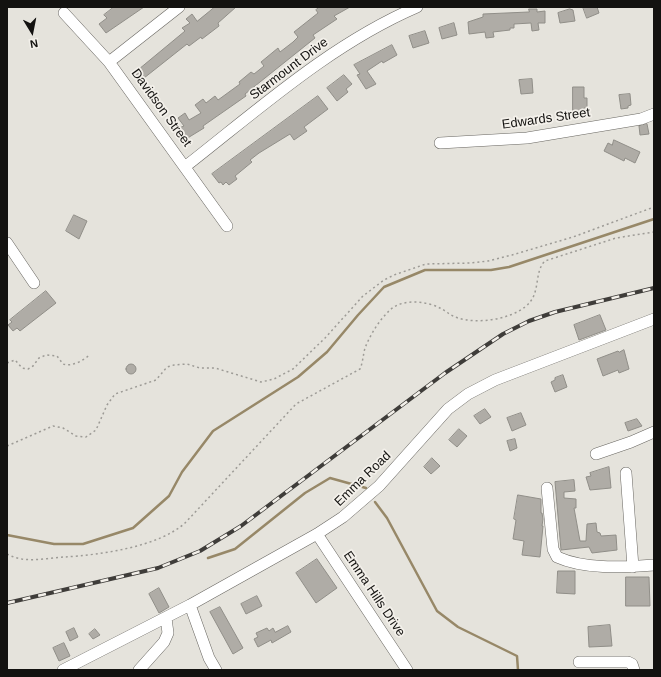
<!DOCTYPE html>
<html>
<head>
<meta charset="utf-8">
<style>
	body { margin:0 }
	#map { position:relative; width:661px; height:677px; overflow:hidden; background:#e5e3dc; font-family:Arial,sans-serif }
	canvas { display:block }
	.frame { position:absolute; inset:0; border:8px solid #131210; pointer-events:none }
	.north { position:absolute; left:12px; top:12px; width:40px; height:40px; -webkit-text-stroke:3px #f3f0ea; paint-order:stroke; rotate:170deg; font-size:11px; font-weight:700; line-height:16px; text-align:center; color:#131210 }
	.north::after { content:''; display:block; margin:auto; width:14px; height:18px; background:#131210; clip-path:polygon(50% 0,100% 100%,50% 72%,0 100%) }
</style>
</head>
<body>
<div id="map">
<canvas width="661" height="677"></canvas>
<div class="frame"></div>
<div class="north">N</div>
</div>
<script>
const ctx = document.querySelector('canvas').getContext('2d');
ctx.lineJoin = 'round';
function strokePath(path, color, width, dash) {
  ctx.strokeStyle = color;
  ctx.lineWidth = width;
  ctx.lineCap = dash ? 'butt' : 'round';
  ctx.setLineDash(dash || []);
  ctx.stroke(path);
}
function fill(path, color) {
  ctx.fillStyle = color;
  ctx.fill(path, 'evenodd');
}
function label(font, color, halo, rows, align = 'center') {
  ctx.font = font + ' Arial,sans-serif';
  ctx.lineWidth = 3.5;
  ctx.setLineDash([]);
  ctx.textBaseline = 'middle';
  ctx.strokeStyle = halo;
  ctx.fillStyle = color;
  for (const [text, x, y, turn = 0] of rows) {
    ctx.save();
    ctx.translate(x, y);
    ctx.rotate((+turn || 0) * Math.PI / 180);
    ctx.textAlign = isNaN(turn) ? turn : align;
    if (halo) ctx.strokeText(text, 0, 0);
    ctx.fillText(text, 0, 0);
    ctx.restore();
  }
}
strokePath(new Path2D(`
	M 375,502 L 387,518 L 437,611 L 458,627 L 517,656 L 518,670
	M 7,535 L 54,544 L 83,544 L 133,528 L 169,496 L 182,472 L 213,431 L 298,377 L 327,352 L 358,315 L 384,287 L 425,270 L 491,270 L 509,267 L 654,219
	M 208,558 L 235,549 L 305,493 L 330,478 L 366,488`), '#978868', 2.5);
const building = new Path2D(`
	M 114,7 L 144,7 L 106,33 L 99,24 L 107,18 L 104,15 Z
	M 215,7 L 236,7 L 218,23 L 219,26 L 202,39 L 201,37 L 189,46 L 187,44 L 139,82 L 133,74 L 185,31 L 182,28 L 190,23 L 186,19 L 192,14 L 197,21 Z
	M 320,7 L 350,7 L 334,16 L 337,19 L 313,35 L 315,38 L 245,94 L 246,96 L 203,126 L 204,128 L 186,139 L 179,128 L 184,126 L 178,118 L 185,113 L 189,120 L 201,113 L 195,105 L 203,99 L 206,103 L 215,96 L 218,100 L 240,84 L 239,82 L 251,72 L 254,74 L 264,66 L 261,62 L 278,48 L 280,52 L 293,42 L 298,37 L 294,32 L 318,13 L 316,10 Z
	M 583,7 L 597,7 L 599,13 L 587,18 Z
	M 529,9 L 537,9 L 537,12 L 545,11 L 545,23 L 538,23 L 539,30 L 532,31 L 531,23 L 514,24 L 514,28 L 510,28 L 510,30 L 493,32 L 494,37 L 486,38 L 485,32 L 469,34 L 468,22 L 483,17 L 483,14 L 529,12 Z
	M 570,9 L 573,10 L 575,21 L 560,23 L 558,13 Z
	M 454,23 L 457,35 L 442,39 L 439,28 Z
	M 425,31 L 429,43 L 413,48 L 409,36 Z
	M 392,45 L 397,55 L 383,63 L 382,61 L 367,71 L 376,84 L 366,89 L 357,75 L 360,74 L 354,65 Z
	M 344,75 L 352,84 L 346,89 L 348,92 L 337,101 L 327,88 Z
	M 532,79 L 533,93 L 521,94 L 519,80 Z
	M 573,87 L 584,87 L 584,98 L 587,98 L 587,108 L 584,108 L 584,113 L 573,114 Z
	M 630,94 L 631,105 L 628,106 L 628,108 L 621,109 L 619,95 Z
	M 318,96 L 328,109 L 304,127 L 307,131 L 294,140 L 290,134 L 259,153 L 250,160 L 252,162 L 235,176 L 237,179 L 229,185 L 226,182 L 223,185 L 221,182 L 219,183 L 212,174 Z
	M 647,124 L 649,134 L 640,135 L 639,126 Z
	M 614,140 L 640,152 L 635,163 L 625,158 L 624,161 L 604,151 L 608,143 L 612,145 Z
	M 74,215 L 87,221 L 79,239 L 66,231 Z
	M 46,291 L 56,303 L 20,331 L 17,328 L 13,331 L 8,325 L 12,322 L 10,320 Z
	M 600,315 L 606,330 L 579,340 L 574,325 Z
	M 624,350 L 629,369 L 619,373 L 618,370 L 603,376 L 597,359 L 618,351 L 619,352 Z
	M126 369a5 5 0 1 1 10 0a5 5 0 1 1-10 0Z
	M 563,375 L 567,387 L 555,392 L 551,382 L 555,380 L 555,378 Z
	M 485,409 L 491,417 L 480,424 L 474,416 Z
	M 521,413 L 526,425 L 512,431 L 507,418 Z
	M 637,419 L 642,426 L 628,431 L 625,423 Z
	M 459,429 L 467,436 L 457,447 L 449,440 Z
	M 515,439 L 517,448 L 510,451 L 507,441 Z
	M 432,458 L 440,466 L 431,474 L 424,467 Z
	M 609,467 L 611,488 L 590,490 L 586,477 L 591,476 L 590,473 Z
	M 574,480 L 575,491 L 564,492 L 564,498 L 576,499 L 576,508 L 574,508 L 580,541 L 586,541 L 587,524 L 596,523 L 597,532 L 600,533 L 601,536 L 616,535 L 617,550 L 592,553 L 589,547 L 561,550 L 555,482 Z
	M 518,495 L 541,499 L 541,513 L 542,513 L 543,519 L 542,526 L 543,526 L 540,557 L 522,555 L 524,541 L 513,539 L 516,520 L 514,519 Z
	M 317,559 L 337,588 L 316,603 L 296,573 Z
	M 558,571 L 575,571 L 575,594 L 557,593 Z
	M 626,577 L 649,577 L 650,606 L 626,606 Z
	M 159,588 L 169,607 L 159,613 L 149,594 Z
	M 257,596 L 262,606 L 246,614 L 241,604 Z
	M 220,607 L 243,648 L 233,654 L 210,612 Z
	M 610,625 L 612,646 L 589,647 L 588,627 Z
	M 288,626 L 291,632 L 272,643 L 271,640 L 258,647 L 254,639 L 258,637 L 256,633 L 267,628 L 269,631 L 273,628 L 275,632 Z
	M 74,628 L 78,637 L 70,641 L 66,632 Z
	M 95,629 L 100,635 L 93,639 L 89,634 Z
	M 64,643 L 70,656 L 59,661 L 53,648 Z`);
fill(building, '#afaca6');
strokePath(building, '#908e88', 1);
const minor = new Path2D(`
	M 64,13 L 109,62 L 227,226
	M 109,62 L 179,7
	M 440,143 L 527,138 L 641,119 L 654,114
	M 186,166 C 259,109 331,44 417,7
	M 7,243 L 34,283
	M 596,454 L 631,442 L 654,432
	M 626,473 L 633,567
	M 547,488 L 553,549 L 557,557 C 586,570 623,567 654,565
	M 317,534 L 407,670
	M 190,605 L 209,658 L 216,670
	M 579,662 L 628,662 L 632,664 L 634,670
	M 63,670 L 190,605 L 317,534 L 343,517 L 379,486 L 448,409 L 468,394 L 495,380 L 654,319
	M 139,670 L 164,642 L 168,633 L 166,618`);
strokePath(minor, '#686661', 12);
strokePath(new Path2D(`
	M 7,363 L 15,360 L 22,368 L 28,369 L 33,366 L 39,358 L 46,355 L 57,356 L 63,364 C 71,367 84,361 90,354
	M 7,446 L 53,426 L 63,428 L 76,436 L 86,437 L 96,430 L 107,405 L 115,394 L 156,380 L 167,367 L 174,365 L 187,364 L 200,368 L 215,368 L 261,382 L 274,379 L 293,369 L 325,338 L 363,296 L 384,280 L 394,275 L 426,264 L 470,263 L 488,261 L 512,255 L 573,237 L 654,207
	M 7,554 C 25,564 45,558 64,557 C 99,555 160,547 186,522 L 296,404 L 360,369 C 363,362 363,355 365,348 C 370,335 380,319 390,310 C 403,298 427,301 442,309 C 447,312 451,316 458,318 C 477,324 508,320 525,307 C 542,294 533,273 545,261 L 616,238 L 654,232`), '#9d9b96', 1.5, [2, 3]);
strokePath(minor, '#fff', 11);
const rail = new Path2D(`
	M 7,603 L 158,568 L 200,551 L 241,526 L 445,373 L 503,334 L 529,321 L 555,312 L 654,288`);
strokePath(rail, '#3f3d3a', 4);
strokePath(rail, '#f3f0ea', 2.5, [8]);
label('13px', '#131210', '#f3f0ea', [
	["Starmount Drive",289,69,-37],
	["Davidson Street",161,108,54],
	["Edwards Street",546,119,-8],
	["Emma Road",363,479,-44],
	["Emma Hills Drive",374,594,56]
]);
</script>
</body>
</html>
